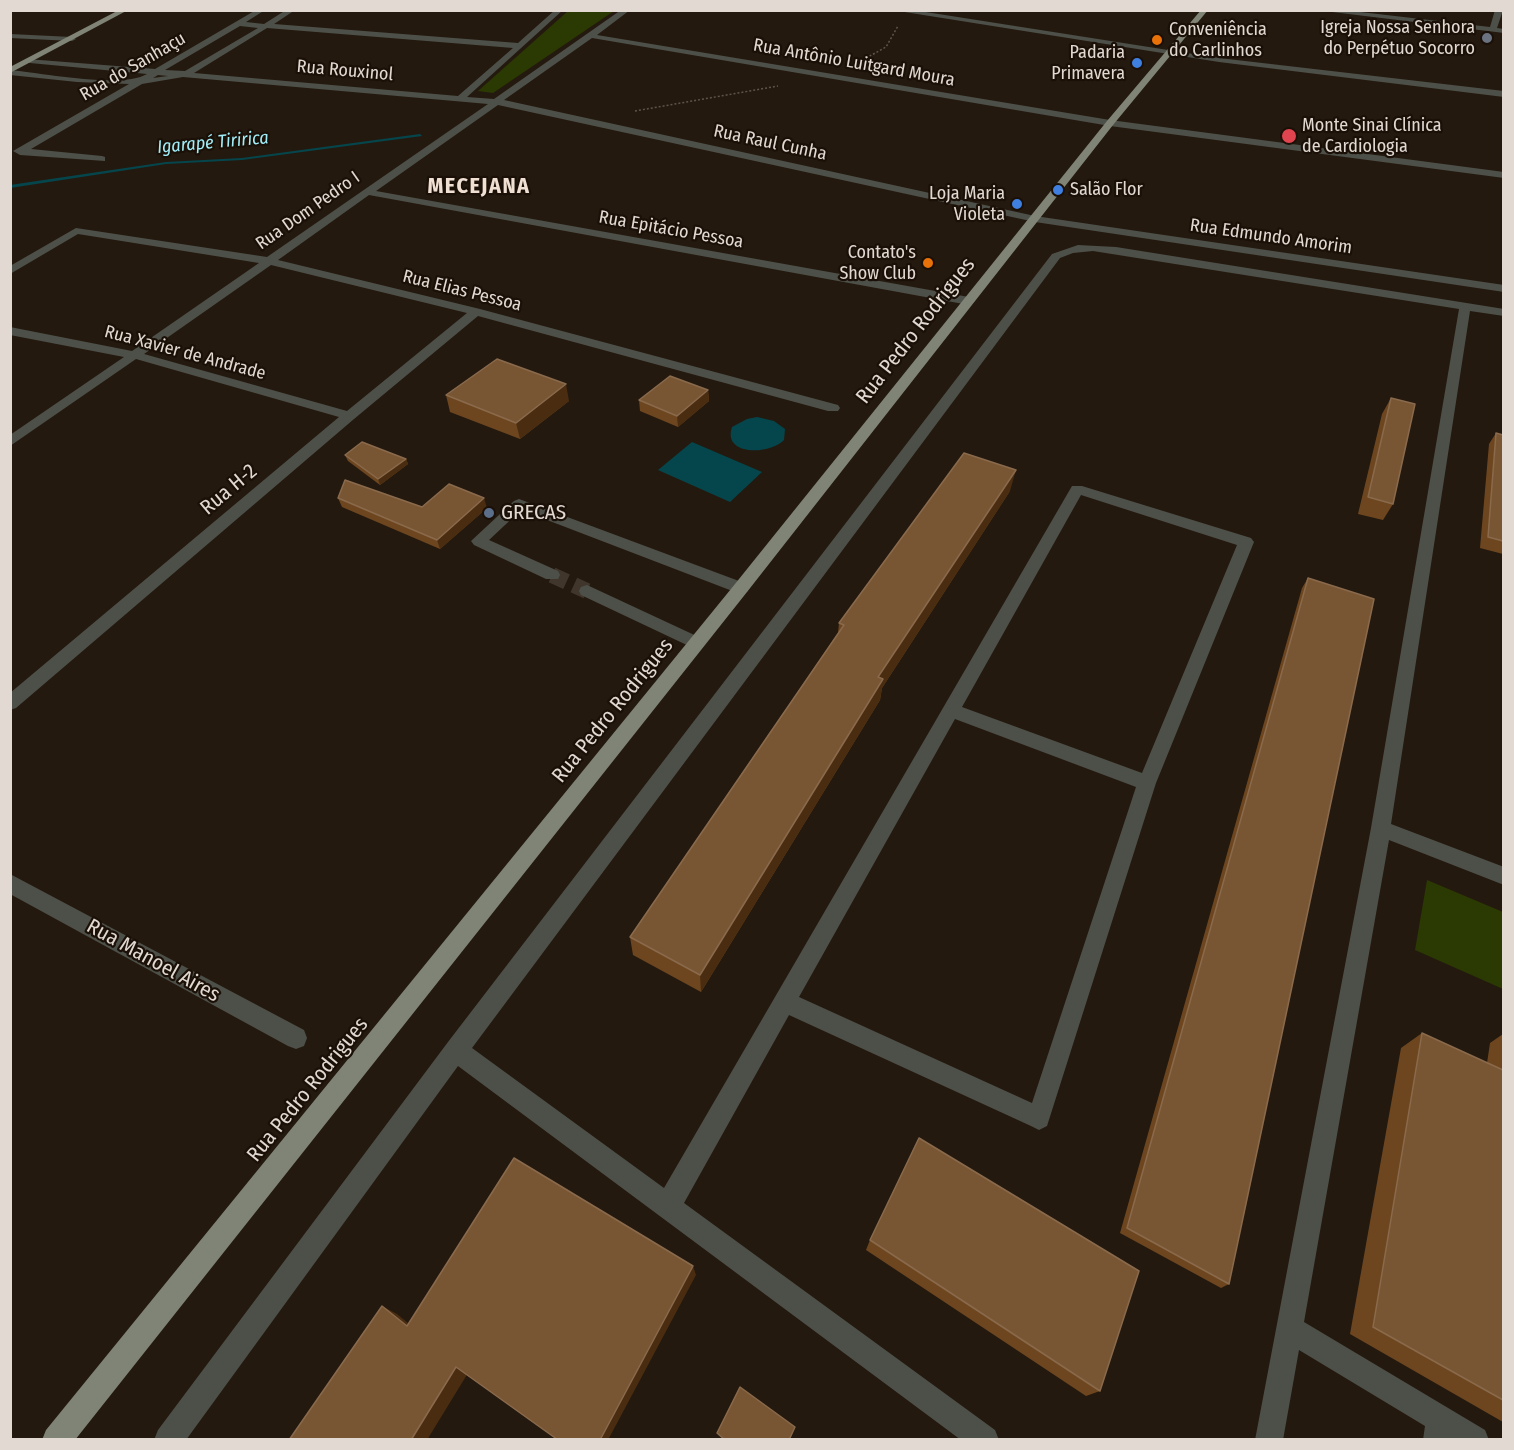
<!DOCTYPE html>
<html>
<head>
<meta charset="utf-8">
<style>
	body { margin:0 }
	#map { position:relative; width:1514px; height:1450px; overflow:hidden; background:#24190f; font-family:"Fira Sans Condensed",sans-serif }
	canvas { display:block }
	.frame { position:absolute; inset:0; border:12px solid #e1d9d2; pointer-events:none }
</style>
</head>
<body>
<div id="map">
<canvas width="1514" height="1450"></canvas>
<div class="frame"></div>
</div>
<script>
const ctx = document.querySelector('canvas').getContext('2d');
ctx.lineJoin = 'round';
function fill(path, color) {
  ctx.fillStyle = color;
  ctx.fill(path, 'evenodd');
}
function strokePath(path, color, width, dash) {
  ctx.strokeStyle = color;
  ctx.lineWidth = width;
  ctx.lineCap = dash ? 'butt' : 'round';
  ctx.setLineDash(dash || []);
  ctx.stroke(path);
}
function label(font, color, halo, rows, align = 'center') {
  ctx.font = font + ' "Fira Sans Condensed",sans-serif';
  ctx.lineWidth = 4.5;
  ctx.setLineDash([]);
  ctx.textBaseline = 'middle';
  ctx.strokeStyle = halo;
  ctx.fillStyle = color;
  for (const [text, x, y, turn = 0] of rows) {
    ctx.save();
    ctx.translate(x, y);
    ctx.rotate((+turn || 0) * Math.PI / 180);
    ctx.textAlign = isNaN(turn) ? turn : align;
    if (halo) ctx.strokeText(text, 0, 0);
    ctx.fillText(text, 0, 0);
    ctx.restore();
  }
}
fill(new Path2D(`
	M 568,11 L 614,11 L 493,93 L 478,91 Z
	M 1427,880 L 1503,912 L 1503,989 L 1415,950 Z`), '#2b3903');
fill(new Path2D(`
	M 757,417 L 774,421 L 785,429 L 784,440 C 770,455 722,456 732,427 L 747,419 Z
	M 692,442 L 762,472 L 730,502 L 658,470 Z`), '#05464c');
fill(new Path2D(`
	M 420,134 L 422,136 L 242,160 L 166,164 L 10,188 L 10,185 L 166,162 L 242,158 Z`), '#05464c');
strokePath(new Path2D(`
	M 552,575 L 587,591`), '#40362c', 16, [16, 8]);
strokePath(new Path2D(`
	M 859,62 L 886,47 L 898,26
	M 635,111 L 778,86`), '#5e544b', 1.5, [2, 2]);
fill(new Path2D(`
	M 256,10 L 265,10 L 246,22 L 264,24 L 286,10 L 295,10 L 274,24 L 518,43 L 555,10 L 563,10 L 467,97 L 494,99 L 621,10 L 630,10 L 597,35 L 1110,120 L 1504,172 L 1504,178 L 1110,126 L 592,38 L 504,100 L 1035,216 L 1504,285 L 1504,292 L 1035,222 L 498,105 L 376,191 L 969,297 L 975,301 L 969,305 L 369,195 L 278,260 L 480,309 L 838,405 L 840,408 L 838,411 L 828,411 L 478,316 L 354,419 L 16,708 L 10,710 L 10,693 L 339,417 L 136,359 L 10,446 L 10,435 L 124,357 L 10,335 L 10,327 L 132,351 L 259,263 L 78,234 L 10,274 L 10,266 L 76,228 L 267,257 L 488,104 L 183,77 L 142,84 L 31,149 L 102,156 L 105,157 L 105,161 L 20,155 L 13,151 L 129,84 L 77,82 L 10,75 L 10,70 C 42,73 122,89 147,74 L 30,63 L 27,63 L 27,59 L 155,69 ZM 240,26 L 258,28 L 185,71 L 165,70 ZM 267,28 L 513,48 L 458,96 L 194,73 ZM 158,75 L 168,76 L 153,78 ZM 271,265 L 467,313 L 347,411 L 144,354 Z
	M 892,10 L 913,10 L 1219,58 L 1504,91 L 1504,97 L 1219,62 Z
	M 1316,10 L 1343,10 L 1490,27 L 1495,10 L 1503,10 L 1497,28 L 1504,29 L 1504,33 Z
	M 10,34 L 72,37 L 76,39 L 72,41 L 10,38 Z
	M 1078,245 L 1116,247 L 1504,309 L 1504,316 L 1470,311 L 1391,824 L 1504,867 L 1504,885 L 1389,840 L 1304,1322 L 1485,1430 L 1489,1440 L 1423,1440 L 1425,1426 L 1299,1350 L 1283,1440 L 1255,1440 L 1371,828 L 1459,309 L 1093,251 L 1073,253 L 1060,258 L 472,1048 L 664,1188 L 1072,486 L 1082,486 L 1251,538 L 1254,542 L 1156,783 L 1047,1126 L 1039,1130 L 1031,1126 L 789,1015 L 684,1203 L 995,1430 L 999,1440 L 961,1440 L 458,1066 L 186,1440 L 154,1440 L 158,1430 L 448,1042 L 1052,254 ZM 1081,495 L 1237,545 L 1142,773 L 962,707 ZM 955,719 L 1136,787 L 1032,1103 L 799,997 Z
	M 519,499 L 747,584 L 749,588 L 747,592 L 735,592 L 521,510 L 489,540 L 558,571 L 560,575 L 558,579 L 546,579 L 474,545 L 471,541 L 514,501 Z
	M 587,585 L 703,639 L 705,643 L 703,647 L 691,647 L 581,595 L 579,591 L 581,587 Z
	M 10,874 L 304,1030 L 307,1038 L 304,1046 L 296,1049 L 288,1046 L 10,894 Z`), '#4d5049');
fill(new Path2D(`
	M 119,10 L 128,10 L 10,73 L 10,67 Z
	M 1201,10 L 1208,10 L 1113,125 L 747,592 L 75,1440 L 42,1440 L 46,1430 L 735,584 L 1107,121 Z`), '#7f8476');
fill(new Path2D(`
	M 708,390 L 709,401 L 678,427 L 640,411 L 639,400 Z
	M 446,395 L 569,401 L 520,439 L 450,412 Z
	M 1391,398 L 1393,504 L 1383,520 L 1358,514 L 1382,414 Z
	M 1496,433 L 1503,435 L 1503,554 L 1480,548 L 1489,444 Z
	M 345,455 L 406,459 L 408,464 L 380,485 L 348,461 Z
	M 1010,491 L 882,688 L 880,700 L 701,992 L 633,955 L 630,937 L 838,633 L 839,623 Z
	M 338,498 L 422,507 L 487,508 L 440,549 L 342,507 Z
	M 1308,578 L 1229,1284 L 1221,1288 L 1120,1233 L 1302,588 Z
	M 1422,1033 L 1487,1063 L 1490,1043 L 1503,1034 L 1503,1422 L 1350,1334 L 1401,1048 Z
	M 870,1240 L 1100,1391 L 1086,1396 L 866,1250 Z`), '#6d461f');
fill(new Path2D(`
	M 566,384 L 569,401 L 520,439 L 516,423 Z
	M 708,390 L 709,401 L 678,427 L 677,416 Z
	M 406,459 L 408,464 L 380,485 L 378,479 Z
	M 1016,470 L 1010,491 L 882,688 L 880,700 L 701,992 L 700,975 L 878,677 Z
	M 484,498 L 487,508 L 440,549 L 437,540 Z
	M 693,1266 L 696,1275 L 608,1440 L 600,1440 Z
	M 382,1306 L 397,1314 L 420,1333 L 407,1326 Z
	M 456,1367 L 468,1373 L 427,1440 L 411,1440 Z`), '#4a2d11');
const building = new Path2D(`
	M 497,359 L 566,384 L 516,423 L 446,395 Z
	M 670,376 L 708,390 L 677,416 L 639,400 Z
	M 1391,398 L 1415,404 L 1393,504 L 1368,497 Z
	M 1496,433 L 1503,435 L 1503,541 L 1488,537 Z
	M 362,442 L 406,459 L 378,479 L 345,455 Z
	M 964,453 L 1016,470 L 878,677 L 883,679 L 700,975 L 630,937 L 844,625 L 839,623 Z
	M 345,480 L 422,507 L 449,484 L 484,498 L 437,540 L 338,498 Z
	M 1308,578 L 1374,599 L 1229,1284 L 1127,1228 Z
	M 1422,1033 L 1503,1070 L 1503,1400 L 1373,1327 Z
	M 919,1138 L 1139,1271 L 1100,1391 L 870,1240 Z
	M 514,1158 L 693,1266 L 600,1440 L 558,1440 L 456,1367 L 411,1440 L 289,1440 L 382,1306 L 407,1326 Z
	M 740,1387 L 795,1427 L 789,1440 L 725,1440 L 717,1433 Z`);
fill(building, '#795633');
strokePath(building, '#8a6a4c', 1.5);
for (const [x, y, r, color] of [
	[1487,38,6,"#6b7280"],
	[1157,40,6,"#e8710a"],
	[1137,63,6,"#3f7fe0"],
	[1289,136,8,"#e0444e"],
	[1058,190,6,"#3f7fe0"],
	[1017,204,6,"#3f7fe0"],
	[928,263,6,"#e8710a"],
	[489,513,6,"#5c6f8a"]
]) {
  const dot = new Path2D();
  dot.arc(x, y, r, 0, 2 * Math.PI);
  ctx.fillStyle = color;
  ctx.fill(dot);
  strokePath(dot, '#1a1007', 2);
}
label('18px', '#e1d9d2', '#1a1007', [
	["Igreja Nossa Senhora",1475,28],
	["do Perpétuo Socorro",1475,49],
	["Conveniência",1169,30,"left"],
	["do Carlinhos",1169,51,"left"],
	["Padaria",1125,53],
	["Primavera",1125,74],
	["Monte Sinai Clínica",1302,126,"left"],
	["de Cardiologia",1302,147,"left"],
	["Salão Flor",1070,190,"left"],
	["Loja Maria",1005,194],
	["Violeta",1005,215],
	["Contato's",916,253],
	["Show Club",916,274]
], 'right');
label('18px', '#e1d9d2', '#1a1007', [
	["Rua Antônio Luitgard Moura",854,63,10],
	["Rua do Sanhaçu",133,67,-30],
	["Rua Rouxinol",345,71,5],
	["Rua Raul Cunha",770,143,12],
	["Rua Dom Pedro I",308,211,-35],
	["Rua Epitácio Pessoa",671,230,10],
	["Rua Edmundo Amorim",1271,237,8],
	["Rua Elias Pessoa",462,291,14],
	["Rua Xavier de Andrade",185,353,15]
]);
label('italic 18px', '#a1eef8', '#1a1007', [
	["Igarapé Tiririca",213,143,-5]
]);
label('21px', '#e1d9d2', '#1a1007', [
	["Rua Pedro Rodrigues",916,331,-52],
	["Rua H-2",229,490,-40],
	["Rua Pedro Rodrigues",613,711,-51],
	["Rua Manoel Aires",153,961,29],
	["Rua Pedro Rodrigues",308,1090,-51]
]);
label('21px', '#e1d9d2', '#1a1007', [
	["GRECAS",501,513]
], 'left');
ctx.letterSpacing = '1.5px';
label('bold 22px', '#f0e0d3', '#1a1007', [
	["MECEJANA",479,187]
]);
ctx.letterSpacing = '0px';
</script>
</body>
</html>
